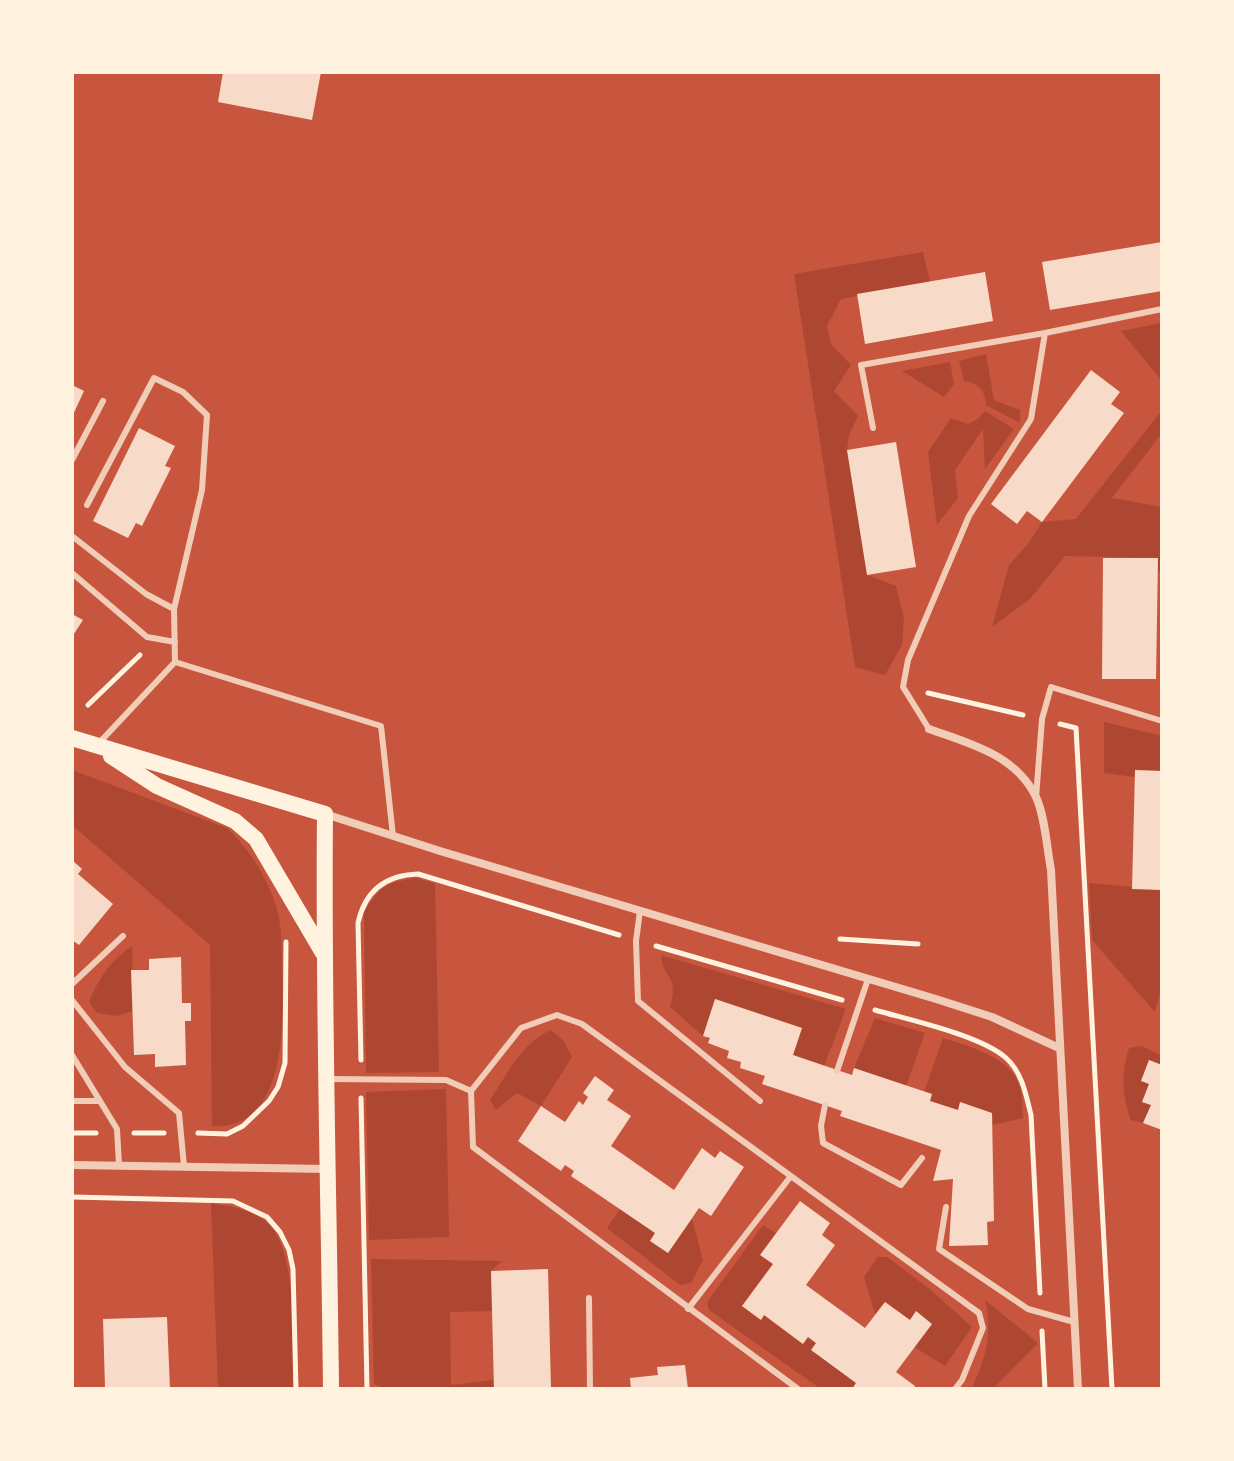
<!DOCTYPE html>
<html>
<head>
<meta charset="utf-8">
<style>
	body { margin:0 }
	#map { position:relative; width:1234px; height:1461px; overflow:hidden; background:#c8553d; font-family:Montserrat,sans-serif }
	canvas { display:block }
	.frame { position:absolute; inset:0; border:74px solid #fff3e0; pointer-events:none }
</style>
</head>
<body>
<div id="map">
<canvas width="1234" height="1461"></canvas>
<div class="frame"></div>
</div>
<script>
const ctx = document.querySelector('canvas').getContext('2d');
ctx.lineJoin = 'round';
function fill(path, color) {
  ctx.fillStyle = color;
  ctx.fill(path, 'evenodd');
}
function strokePath(path, color, width, dash) {
  ctx.strokeStyle = color;
  ctx.lineWidth = width;
  ctx.lineCap = dash ? 'butt' : 'round';
  ctx.setLineDash(dash || []);
  ctx.stroke(path);
}
fill(new Path2D(`
	M 923,252 L 930,282 L 841,299 L 827,326 L 831,344 L 851,365 L 834,391 L 858,416 L 849,435 L 847,450 L 867,575 L 896,586 L 904,618 L 902,645 L 885,675 L 855,667 L 794,274 Z
	M 1162,323 L 1162,381 L 1121,331 Z
	M 986,354 L 994,400 L 1020,410 L 1020,423 L 986,405 C 985,390 979,383 964,381 L 959,361 Z
	M 950,362 L 954,384 L 944,397 L 902,371 Z
	M 1162,410 L 1162,433 L 1112,498 L 1162,507 L 1162,570 L 1157,572 L 1157,558 L 1065,556 L 1030,599 L 992,627 L 1009,565 L 1028,544 L 1042,522 L 1076,519 Z
	M 985,411 L 1014,429 L 985,469 L 983,429 L 955,470 L 958,498 L 937,525 L 928,452 L 951,418 L 968,424 L 978,419 Z
	M 1104,722 L 1162,736 L 1162,771 L 1135,770 L 1135,777 L 1104,773 Z
	M 72,770 L 227,828 C 248,848 264,872 274,900 C 283,922 281,949 282,973 C 284,1023 287,1131 212,1126 L 210,945 L 72,825 Z
	M 417,878 L 435,884 L 439,1072 L 366,1073 L 364,912 C 380,887 386,882 417,878 Z
	M 1089,883 L 1162,890 L 1162,985 L 1155,1012 L 1092,940 Z
	M 132,946 L 133,1011 L 116,1016 L 97,1013 L 89,1002 C 98,979 111,960 132,946 Z
	M 661,955 L 846,1009 L 824,1066 L 793,1055 L 802,1028 L 716,999 L 703,1036 L 670,1007 C 680,975 662,979 661,955 Z
	M 875,1018 L 925,1033 L 906,1086 L 854,1068 Z
	M 551,1030 L 564,1041 L 572,1057 L 541,1106 L 517,1093 L 496,1110 L 490,1100 C 508,1074 520,1044 551,1030 Z
	M 943,1038 C 970,1047 1010,1056 1020,1087 C 1023,1096 1022,1108 1023,1118 L 993,1125 L 992,1113 L 961,1102 L 958,1110 L 930,1101 L 932,1094 L 924,1092 Z
	M 1142,1046 L 1160,1055 L 1162,1065 L 1149,1060 L 1141,1080 L 1149,1084 L 1142,1102 L 1151,1105 L 1143,1123 L 1131,1120 C 1122,1098 1121,1072 1129,1048 Z
	M 446,1089 L 449,1237 L 369,1240 L 366,1092 Z
	M 211,1203 C 229,1206 249,1209 264,1220 C 300,1246 292,1347 293,1389 L 218,1389 Z
	M 620,1209 L 655,1233 L 668,1253 L 692,1219 L 703,1260 L 691,1283 L 680,1285 L 607,1228 Z
	M 763,1225 L 776,1233 L 761,1255 L 773,1264 L 742,1306 L 760,1320 L 764,1315 L 802,1344 L 808,1337 L 816,1343 L 812,1350 L 856,1383 L 852,1389 L 821,1389 L 709,1310 L 707,1302 Z
	M 878,1257 L 887,1257 L 931,1290 L 972,1327 L 945,1366 L 914,1347 L 931,1324 L 916,1312 L 910,1320 L 885,1302 L 875,1314 L 864,1277 Z
	M 371,1259 L 502,1261 L 491,1271 L 492,1311 L 450,1312 L 451,1385 L 493,1380 L 494,1389 L 385,1389 L 374,1384 Z
	M 985,1300 L 1038,1343 L 993,1389 L 971,1389 C 986,1359 993,1333 985,1300 Z`), '#ae4732');
fill(new Path2D(`
	M 223,72 L 321,72 L 312,120 L 218,102 Z
	M 1162,242 L 1162,291 L 1050,310 L 1042,262 Z
	M 985,272 L 993,321 L 865,344 L 857,294 Z
	M 1091,370 L 1120,392 L 1111,404 L 1124,413 L 1042,522 L 1027,511 L 1017,524 L 991,504 Z
	M 72,385 L 84,391 L 72,417 Z
	M 139,428 L 175,446 L 165,466 L 171,468 L 142,526 L 136,523 L 128,538 L 93,521 Z
	M 896,442 L 916,567 L 867,575 L 847,450 Z
	M 1103,558 L 1158,558 L 1156,679 L 1102,679 Z
	M 72,614 L 83,620 L 72,637 Z
	M 1135,770 L 1162,771 L 1162,890 L 1132,889 Z
	M 72,860 L 82,869 L 78,874 L 113,904 L 79,945 L 72,940 Z
	M 181,957 L 182,1003 L 191,1003 L 191,1021 L 185,1021 L 186,1065 L 155,1067 L 155,1054 L 134,1055 L 131,970 L 149,970 L 149,959 Z
	M 715,999 L 802,1028 L 793,1055 L 852,1075 L 854,1068 L 932,1094 L 930,1101 L 958,1110 L 960,1102 L 992,1113 L 994,1221 L 987,1222 L 988,1245 L 949,1246 L 953,1179 L 933,1181 L 941,1150 L 840,1116 L 842,1111 L 762,1084 L 765,1076 L 740,1068 L 741,1062 L 727,1058 L 729,1051 L 708,1043 L 710,1038 L 703,1036 Z
	M 1149,1060 L 1162,1065 L 1162,1130 L 1143,1123 L 1151,1105 L 1142,1102 L 1149,1084 L 1141,1081 Z
	M 595,1076 L 614,1090 L 607,1100 L 631,1116 L 611,1146 L 674,1190 L 702,1148 L 715,1158 L 720,1151 L 744,1167 L 711,1216 L 699,1208 L 668,1253 L 650,1241 L 655,1233 L 571,1176 L 574,1171 L 565,1165 L 561,1171 L 518,1141 L 541,1106 L 565,1122 L 579,1101 L 583,1105 L 588,1097 L 583,1093 Z
	M 800,1201 L 830,1223 L 822,1235 L 835,1245 L 806,1285 L 865,1328 L 885,1302 L 910,1320 L 916,1311 L 932,1324 L 896,1372 L 915,1386 L 913,1389 L 852,1389 L 856,1383 L 811,1350 L 816,1343 L 808,1337 L 803,1344 L 764,1315 L 761,1320 L 742,1306 L 773,1264 L 760,1255 Z
	M 548,1269 L 551,1389 L 494,1389 L 491,1271 Z
	M 167,1317 L 170,1389 L 105,1388 L 103,1319 Z
	M 685,1365 L 688,1389 L 631,1389 L 630,1378 L 658,1375 L 657,1367 Z`), '#f7dbc8');
strokePath(new Path2D(`
	M 928,693 L 1023,715
	M 88,705 L 140,655
	M 1060,724 L 1076,728 L 1112,1389
	M 840,939 L 918,944
	M 656,946 L 842,1000
	M 875,1010 C 909,1020 980,1035 1006,1058 C 1022,1072 1026,1095 1031,1115 L 1040,1293
	M 361,1060 L 358,923 C 365,891 385,875 418,874 L 619,935
	M 361,1098 L 367,1389
	M 72,1133 L 96,1133
	M 134,1133 L 164,1133
	M 198,1133 L 227,1134 L 243,1126 L 269,1101 L 278,1087 L 285,1063 L 286,942
	M 72,1197 L 233,1201 L 267,1217 L 280,1232 L 289,1250 L 293,1269 L 296,1389
	M 1042,1331 L 1045,1389`), '#fff3e0', 5);
strokePath(new Path2D(`
	M 873,428 L 861,365 L 1045,333 L 1162,309
	M 72,460 L 103,401
	M 87,505 L 154,378 L 183,392 L 207,415 L 202,490 L 174,609 L 175,662
	M 72,536 L 146,594 L 174,609
	M 72,573 L 147,637 L 175,642
	M 929,729 L 903,687 L 908,660 L 969,516 L 1031,419 L 1045,333
	M 99,743 L 175,662 L 381,726 L 393,836
	M 1036,798 L 1042,719 L 1051,687 L 1162,721
	M 640,911 L 636,941 L 638,1001 L 760,1101
	M 72,984 L 123,936
	M 72,1000 L 125,1067 L 179,1113 L 184,1166
	M 72,1055 L 117,1129 L 119,1165
	M 837,1071 L 868,979
	M 328,1079 L 446,1080 L 471,1091
	M 72,1101 L 100,1101
	M 825,1105 L 821,1126 L 823,1143 L 901,1185 L 922,1158
	M 946,1207 L 939,1249 L 1028,1309 L 1074,1322
	M 589,1298 L 590,1389
	M 688,1309 L 791,1176
	M 798,1389 L 473,1147 L 471,1091 L 521,1028 L 557,1015 L 582,1024 L 979,1313 L 983,1328 L 962,1380 L 955,1389`), '#f1ccb7', 6);
strokePath(new Path2D(`
	M 929,729 C 969,743 1016,755 1036,797 C 1045,816 1047,849 1051,870 L 1078,1389
	M 325,814 L 440,851 L 936,999 L 992,1017 L 1059,1048
	M 72,1165 L 328,1169`), '#f1ccb7', 8);
strokePath(new Path2D(`
	M 72,738 L 325,814 C 323,1005 329,1197 331,1389
	M 111,756 L 157,786 L 235,821 L 256,839 L 323,953`), '#fff3e0', 16);
</script>
</body>
</html>
